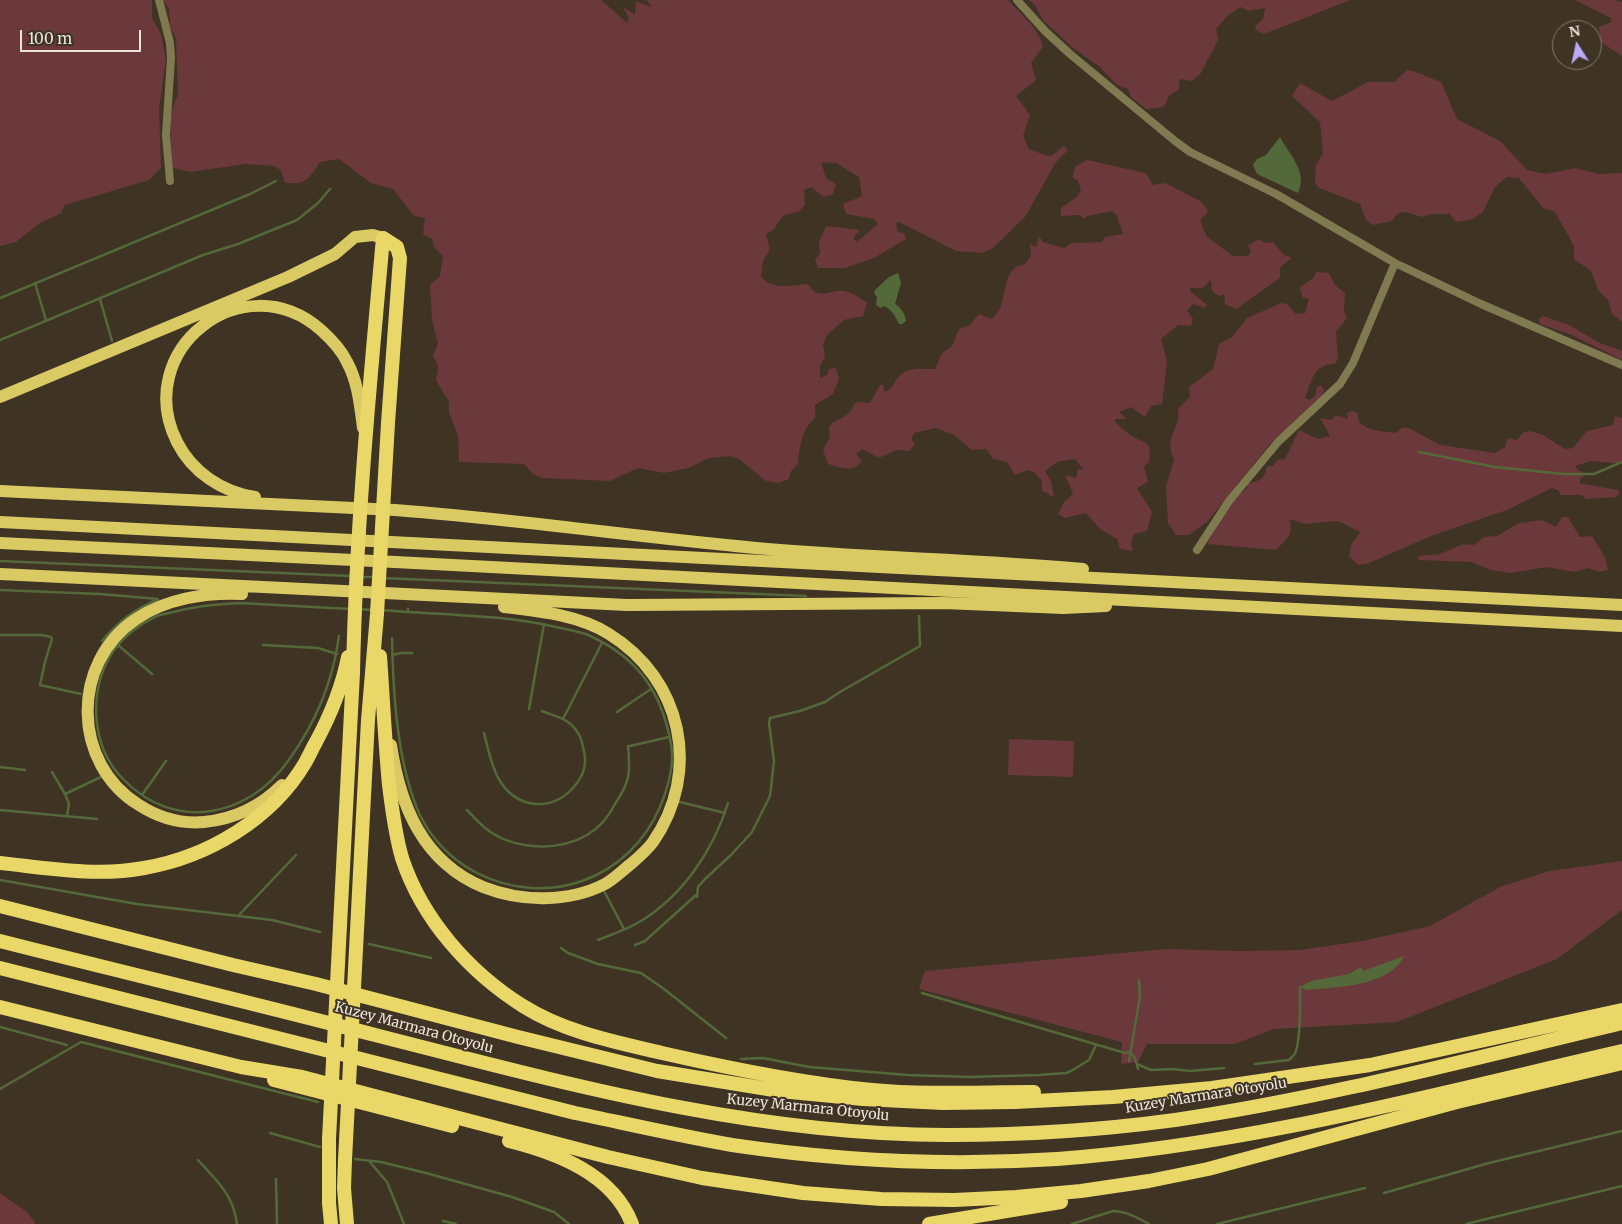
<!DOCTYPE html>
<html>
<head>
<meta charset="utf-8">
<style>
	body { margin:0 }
	#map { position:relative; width:1622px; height:1224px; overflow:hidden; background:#3f3324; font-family:Merriweather,serif }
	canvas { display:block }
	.north { position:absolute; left:1552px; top:20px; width:50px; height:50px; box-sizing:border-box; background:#3f3324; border:1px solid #847a6d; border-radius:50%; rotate:350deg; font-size:14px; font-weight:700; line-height:20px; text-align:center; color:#ece4db }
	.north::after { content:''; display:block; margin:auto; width:18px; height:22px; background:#b9aaf7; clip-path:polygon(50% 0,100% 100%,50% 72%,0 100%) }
	.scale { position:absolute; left:20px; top:30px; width:121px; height:22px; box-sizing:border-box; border:2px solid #ece4db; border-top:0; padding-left:6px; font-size:15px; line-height:18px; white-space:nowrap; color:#ece4db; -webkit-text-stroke:4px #3f3324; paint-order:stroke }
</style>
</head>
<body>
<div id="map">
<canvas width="1622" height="1224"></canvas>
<div class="north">N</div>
<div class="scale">100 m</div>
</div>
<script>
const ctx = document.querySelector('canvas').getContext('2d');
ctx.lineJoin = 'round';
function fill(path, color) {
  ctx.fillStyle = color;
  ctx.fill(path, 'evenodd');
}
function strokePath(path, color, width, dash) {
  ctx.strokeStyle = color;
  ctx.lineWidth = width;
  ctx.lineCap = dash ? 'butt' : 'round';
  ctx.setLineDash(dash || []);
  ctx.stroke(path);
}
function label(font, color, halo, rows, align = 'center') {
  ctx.font = font + ' Merriweather,serif';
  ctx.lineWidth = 4;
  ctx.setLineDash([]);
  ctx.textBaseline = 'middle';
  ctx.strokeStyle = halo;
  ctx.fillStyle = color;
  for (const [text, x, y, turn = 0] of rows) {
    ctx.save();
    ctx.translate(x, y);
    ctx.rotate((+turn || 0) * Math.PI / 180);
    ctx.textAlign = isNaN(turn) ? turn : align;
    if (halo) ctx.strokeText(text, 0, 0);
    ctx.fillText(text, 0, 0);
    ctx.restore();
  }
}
fill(new Path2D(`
	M 0,0 L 152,0 L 152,18 L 161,34 L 166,59 L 159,109 L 161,168 L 149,180 L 65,205 L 61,213 L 40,223 L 16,242 L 0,246 Z
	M 163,0 L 601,0 L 627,23 L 629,18 L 623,7 L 635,15 L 636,1 L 651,7 L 647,0 L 1008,0 C 1019,12 1041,31 1043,47 L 1031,63 L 1036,80 L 1016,96 L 1030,115 L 1023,136 L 1029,149 L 1045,155 L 1051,156 L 1064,146 L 1068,150 L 1056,162 L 1025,217 L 993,248 L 982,253 L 956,251 L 899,222 L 896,223 L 898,232 L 904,233 L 906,239 L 874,258 L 845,268 L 818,268 L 815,260 L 820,253 L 819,242 L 826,226 L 860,230 L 853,238 L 857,242 L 878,224 L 874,219 L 846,214 L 843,204 L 862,196 L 859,177 L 836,163 L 821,162 L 826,178 L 836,184 L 833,194 L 824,197 L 811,187 L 804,190 L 805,205 L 798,212 L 784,215 L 773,230 L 766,234 L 770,249 L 763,261 L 761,276 C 771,291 793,285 808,284 C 820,302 828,289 845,291 C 852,292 861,299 867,302 L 863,316 L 844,320 L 827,335 L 823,345 L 825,356 L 820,366 L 820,378 L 827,375 L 829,369 L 836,368 L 839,379 L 833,394 L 815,405 L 815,418 C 801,430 800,446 798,464 L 791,471 L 789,479 L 779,483 L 766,481 L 739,459 L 730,456 L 709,458 L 688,468 L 664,473 L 638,468 L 610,481 L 543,478 L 533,474 L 524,464 L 459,462 L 458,435 L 449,413 L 449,402 L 436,380 L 438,367 L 433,355 L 438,344 L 432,320 L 430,285 L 440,276 L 443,256 L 434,247 L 432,239 L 423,234 L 425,218 L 414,216 L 393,189 L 371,183 L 339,159 L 320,162 C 309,179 306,185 285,183 L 281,170 L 273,166 L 246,164 L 190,172 L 173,168 C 172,145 166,116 178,95 L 176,39 L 170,26 L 169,9 Z
	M 1029,0 L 1350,0 L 1264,34 L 1256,30 L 1255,26 L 1263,19 L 1265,8 L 1248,11 L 1241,7 L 1228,15 L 1216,29 L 1218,40 L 1201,73 L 1192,81 L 1180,79 L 1179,89 L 1169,96 L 1164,107 L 1146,109 L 1131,97 L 1128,89 L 1117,85 L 1100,67 L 1073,48 L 1043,20 L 1035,5 Z
	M 1575,0 L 1615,0 L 1622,2 L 1622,56 L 1601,42 L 1599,27 L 1612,22 L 1611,18 Z
	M 1407,70 L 1413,71 L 1441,82 L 1457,119 L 1500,141 L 1527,170 L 1546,174 L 1575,168 L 1599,174 L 1622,173 L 1622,322 L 1612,314 L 1608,300 L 1598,290 L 1591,271 L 1574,259 L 1574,246 L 1555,212 L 1543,208 L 1519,178 L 1507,177 L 1495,187 L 1483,212 L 1470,220 L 1456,222 L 1450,214 L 1431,214 L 1422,217 L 1406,212 L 1398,213 L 1392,221 L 1373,225 L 1366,220 L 1360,204 L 1319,188 L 1315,183 L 1316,165 L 1323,153 L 1320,122 L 1292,96 L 1300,83 L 1332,101 L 1368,82 L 1394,82 Z
	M 1087,160 L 1146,173 L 1153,185 L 1165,183 L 1202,202 L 1208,212 L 1200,220 L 1207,237 L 1233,256 L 1248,256 L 1251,251 L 1248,246 L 1258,239 L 1265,243 L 1273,242 L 1283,254 L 1292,258 L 1280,267 L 1280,278 L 1236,309 L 1225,304 L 1224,294 L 1219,296 L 1212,291 L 1211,280 L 1202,288 L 1190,288 L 1190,291 L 1207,305 L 1204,308 L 1193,304 L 1187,310 L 1193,319 L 1191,326 L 1178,325 L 1161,339 L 1167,362 L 1162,404 L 1151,406 L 1145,417 L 1131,407 L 1119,412 L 1127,419 L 1115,419 L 1115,422 L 1131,436 L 1148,444 L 1150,452 L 1149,462 L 1144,467 L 1148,482 L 1137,488 L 1152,512 L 1147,531 L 1134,534 L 1131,543 L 1133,551 L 1120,549 L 1117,539 L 1100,529 L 1086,513 L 1065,518 L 1058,514 L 1064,502 L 1073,494 L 1065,475 L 1076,478 L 1078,469 L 1084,470 L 1075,459 L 1057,462 L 1045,471 L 1051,481 L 1054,497 L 1042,491 L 1042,481 L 1035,473 L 1028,470 L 1015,475 L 1007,462 L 993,459 L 986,449 L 972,450 L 954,435 L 936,428 L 914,433 L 911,440 L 915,443 L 910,451 L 897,450 L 879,458 L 862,449 L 856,454 L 862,461 C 853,473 840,468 828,464 L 823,450 L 830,437 L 829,428 L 832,423 L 848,414 L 856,402 L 870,403 L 880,385 L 883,385 L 885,392 C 891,390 893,385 896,380 C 905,366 920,369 935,369 L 942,353 L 952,346 L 959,329 L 970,325 L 979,314 L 991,319 C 1006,308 1002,291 1009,275 C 1011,272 1014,269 1017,266 L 1024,265 L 1031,256 L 1030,244 L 1036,247 L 1039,236 L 1043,242 L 1064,248 L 1071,243 L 1102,242 L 1105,237 L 1123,234 L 1117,216 L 1112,211 L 1087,216 L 1085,219 L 1079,215 L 1061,216 L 1061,208 L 1077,197 L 1081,190 L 1078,181 L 1072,177 L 1076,166 Z
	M 1316,272 L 1329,273 L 1335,285 L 1345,293 L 1344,312 L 1347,318 L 1336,332 L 1338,359 L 1335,364 C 1313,364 1312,381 1305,398 L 1310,400 L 1315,396 L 1317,387 L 1320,385 L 1324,389 L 1322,395 L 1269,445 L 1208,521 L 1189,535 L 1176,535 L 1168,523 L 1166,486 L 1174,460 C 1163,436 1181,430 1178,409 L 1190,397 L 1189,387 L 1213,369 L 1219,344 L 1232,337 L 1247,318 L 1281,303 L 1287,304 L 1296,314 L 1305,313 L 1309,299 L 1302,297 L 1300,287 L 1313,278 Z
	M 1543,316 L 1569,325 L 1600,343 L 1622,351 L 1622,360 L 1572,335 L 1540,324 L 1539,319 Z
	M 1351,411 L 1358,413 L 1359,422 C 1369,432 1383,431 1396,433 L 1402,428 L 1409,428 L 1440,445 L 1495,453 L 1505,447 L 1508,438 L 1517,440 L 1524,432 L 1530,431 L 1543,435 L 1565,449 L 1573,448 L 1587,431 L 1613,425 L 1615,416 L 1622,418 L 1622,464 L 1591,461 L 1575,466 L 1579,471 L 1587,473 L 1580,479 L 1580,483 L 1617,490 L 1620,493 L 1616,497 L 1586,499 L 1581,495 L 1561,495 L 1558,490 L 1552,488 L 1507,510 L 1431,536 L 1367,564 L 1358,565 L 1349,556 L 1351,545 L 1360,532 L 1338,521 L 1305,524 L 1289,519 C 1295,535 1286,539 1276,550 L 1207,544 L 1229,504 L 1247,488 L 1248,483 C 1261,481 1265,478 1267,466 L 1273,466 L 1277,460 L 1285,459 L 1299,430 L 1318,439 L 1330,436 L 1320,418 L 1332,420 L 1336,415 L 1348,419 L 1347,413 Z
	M 1562,517 L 1568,517 L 1580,537 L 1592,536 L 1605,557 L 1608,570 L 1599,572 L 1589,568 L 1574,572 L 1547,567 L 1511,573 L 1490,570 L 1472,562 L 1418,560 L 1419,556 L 1440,554 L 1463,544 L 1474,545 L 1484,537 L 1497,536 L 1519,523 L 1542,520 L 1556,527 Z
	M 1009,739 L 1074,741 L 1073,777 L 1008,775 Z
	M 1622,861 L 1622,910 L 1557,959 L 1397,1022 L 1274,1029 L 1235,1044 L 1147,1044 L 1138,1062 L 1121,1064 L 1122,1042 L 919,989 L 925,971 L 1166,949 L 1241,951 L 1299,950 L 1362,941 L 1430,926 L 1500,887 L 1549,871 Z
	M 0,1193 L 27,1212 L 36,1224 L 0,1224 Z`), '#6b383b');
fill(new Path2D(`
	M 1280,137 C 1290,156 1308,171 1298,193 L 1257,174 L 1253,165 L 1257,159 L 1266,155 Z
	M 898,273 L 901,283 L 895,304 C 901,308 905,313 906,321 L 902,324 L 899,324 C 895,316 891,308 883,306 L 881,308 L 877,306 L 876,304 L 877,297 L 874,293 L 875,290 L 889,277 Z
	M 1404,956 C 1389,987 1336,987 1306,990 L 1300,987 L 1311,981 L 1349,974 L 1361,967 L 1363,971 Z`), '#54693a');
strokePath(new Path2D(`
	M 35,283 L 46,320
	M 0,298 L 250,194 L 276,181
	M 100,299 L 112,341
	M 0,340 L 203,255 L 238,244 L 297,220 L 318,203 L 330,189
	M 1419,452 L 1495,467 L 1564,474 L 1594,474 L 1622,462
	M 0,561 L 352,576
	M 360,577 L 375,577
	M 382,578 L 806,596
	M 0,590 L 100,594 L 158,599
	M 358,609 L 373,610
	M 381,610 L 408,612 L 408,609
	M 0,635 L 41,635 L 51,637 L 52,639 L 45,662 L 40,685 L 81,694
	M 339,636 C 333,681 315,724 288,761 C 248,818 174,832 123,779 C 90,746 88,688 114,650 C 124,636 140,624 155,617 C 160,614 167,614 173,612 C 196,606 216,604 240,603 L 350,609
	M 392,638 C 393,692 397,765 420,815 C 432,840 453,861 477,873 C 548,909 629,879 660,807 C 667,790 673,770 672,752 C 671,739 667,725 663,713 C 649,674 623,650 586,634 C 576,631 566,629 556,627 C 507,616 457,615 408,612
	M 102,641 C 120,620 133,611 158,599
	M 118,645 L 152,674
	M 263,645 L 318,648 L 337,654
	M 392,655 L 401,653 L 412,653
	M 529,709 L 544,624
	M 617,712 L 651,689
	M 563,719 L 602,643
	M 484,733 C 488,748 491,767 500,781 C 517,808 550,812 572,789 C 584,776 588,764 583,747 C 581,735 574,725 563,719 C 557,716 549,714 542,711
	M 630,746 L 669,737
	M 0,767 L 25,770
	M 52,772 L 65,794 L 69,804 L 67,816
	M 65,794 L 101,777
	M 142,795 L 166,761
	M 680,802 L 725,813
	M 0,810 L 97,819
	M 467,810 C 475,818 482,827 492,833 C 519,850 560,851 587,835 C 599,828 609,816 615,804 C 621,795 626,787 628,777 C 630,767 629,756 628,746
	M 0,880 L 137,904 L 272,920 L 320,932
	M 604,891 L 624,929
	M 697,897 L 698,887 L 705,879 L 731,855 L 752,832 L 770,796 L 774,761 L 769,723 L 770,718 L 800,711 L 825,702 L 840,692 L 920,646 L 919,616
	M 239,915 L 296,855
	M 598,940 C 613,934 628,929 641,921 C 683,895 713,851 728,803
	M 369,944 L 431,958
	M 635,945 L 645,941 L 696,895
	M 561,948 L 568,953 L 598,964 L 641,973 L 664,989 L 726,1038
	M 922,993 L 1125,1053 L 1129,1052
	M 0,1027 L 67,1045
	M 1130,1052 L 1135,1058 L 1138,1069
	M 741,1059 L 763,1058 L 809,1067 L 908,1075 L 969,1077 L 1039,1075 L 1066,1073 L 1071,1071 L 1089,1060 L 1096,1045
	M 1129,1061 L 1140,996 L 1139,980
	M 1137,1064 L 1151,1070 L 1173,1069 L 1190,1071 L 1224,1068
	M 1255,1064 L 1289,1060 C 1292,1057 1295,1055 1296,1051 C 1301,1035 1300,1004 1300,987
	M 0,1089 L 81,1042 L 318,1102
	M 270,1133 L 320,1147
	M 355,1159 L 381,1162 L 426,1173 L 512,1197 L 554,1212 L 569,1224
	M 198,1160 C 217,1181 233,1194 237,1224
	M 369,1161 L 387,1182 L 404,1224
	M 276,1179 L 277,1224
	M 1384,1193 L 1489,1163 L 1622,1131
	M 443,1221 L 456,1224
	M 1072,1224 L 1113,1211 C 1126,1211 1138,1218 1149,1224
	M 1217,1224 L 1365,1188
	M 1466,1224 L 1622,1186`), '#54693a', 2.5);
strokePath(new Path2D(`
	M 159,0 L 170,43 L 171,58 L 166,135 L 170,181
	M 1017,0 L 1045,31 L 1070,54 L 1175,141 L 1190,152 L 1276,194 L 1395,263 L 1481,304 L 1622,365
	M 1197,550 L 1229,501 L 1278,442 L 1340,384 L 1353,363 L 1395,263`), '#807a50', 8);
strokePath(new Path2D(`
	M 0,397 L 288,277 L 335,254 L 355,237 L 373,235 L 383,238
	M 0,491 L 395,510 C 516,519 635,537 756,548 C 865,558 974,559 1083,569
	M 255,497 C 222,492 192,472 177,442 C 131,350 243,262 321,330 C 331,339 341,349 347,362 C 358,382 360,405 363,428
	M 0,522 L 1622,605
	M 0,543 L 395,562 L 1622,626
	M 0,574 L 627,605 L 944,603 L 1063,608 L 1106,606
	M 242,594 C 207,592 165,599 136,619 C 70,663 72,764 139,805 C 159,818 181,824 204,822 C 235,819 260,807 282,785
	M 391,745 C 400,806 423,862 483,887 C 521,902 568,903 605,884 C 614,879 623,870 632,863 C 639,857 647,850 653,842 C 702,771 682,679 609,634 C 579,615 538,611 504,607`), '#daca64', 12);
strokePath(new Path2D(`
	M 380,656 C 383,699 385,742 389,785 C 392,809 395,834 402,858 C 422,919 469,972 523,1006 C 564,1032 615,1042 662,1053 C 732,1069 801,1083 872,1090 C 926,1095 980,1092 1034,1092
	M 0,863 C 47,868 97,877 144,868 C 208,857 272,819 305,763 C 309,756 312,749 316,742 C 330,716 342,687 348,657
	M 0,906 L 233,965 L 316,984 L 518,1037 L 657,1071 L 780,1091 L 863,1099 L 943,1103 L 1015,1102 L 1113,1097 L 1212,1088 L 1370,1065 L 1622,1010
	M 0,941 C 126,973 253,1003 379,1036 C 567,1084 756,1136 951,1135 C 1026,1135 1101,1130 1175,1120 C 1326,1098 1474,1058 1622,1023
	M 0,968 L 575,1113 C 628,1124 680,1136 732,1145 C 839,1161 949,1166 1057,1159 C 1248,1145 1435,1094 1622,1051
	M 0,1007 L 241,1067 L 302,1077 L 608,1157 L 702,1178 L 803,1193 L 881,1199 L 954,1200 L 1016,1197 L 1081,1191 L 1149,1181 L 1208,1169 L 1457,1102 L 1622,1063
	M 274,1080 L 452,1126
	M 509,1141 C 557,1153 613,1174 632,1224
	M 331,1224 L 329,1203 L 329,1139 L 353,673 C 356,527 370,382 383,238 L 397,247 L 400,258 L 388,423 L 377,614 L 368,720 L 345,1160 L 344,1188 L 347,1224
	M 929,1224 L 1061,1202`), '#e9d767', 14);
label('14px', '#ece4db', '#3f3324', [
	["Kuzey Marmara Otoyolu",414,1028,15],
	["Kuzey Marmara Otoyolu",1206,1096,-9],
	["Kuzey Marmara Otoyolu",808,1108,6]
]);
</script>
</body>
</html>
